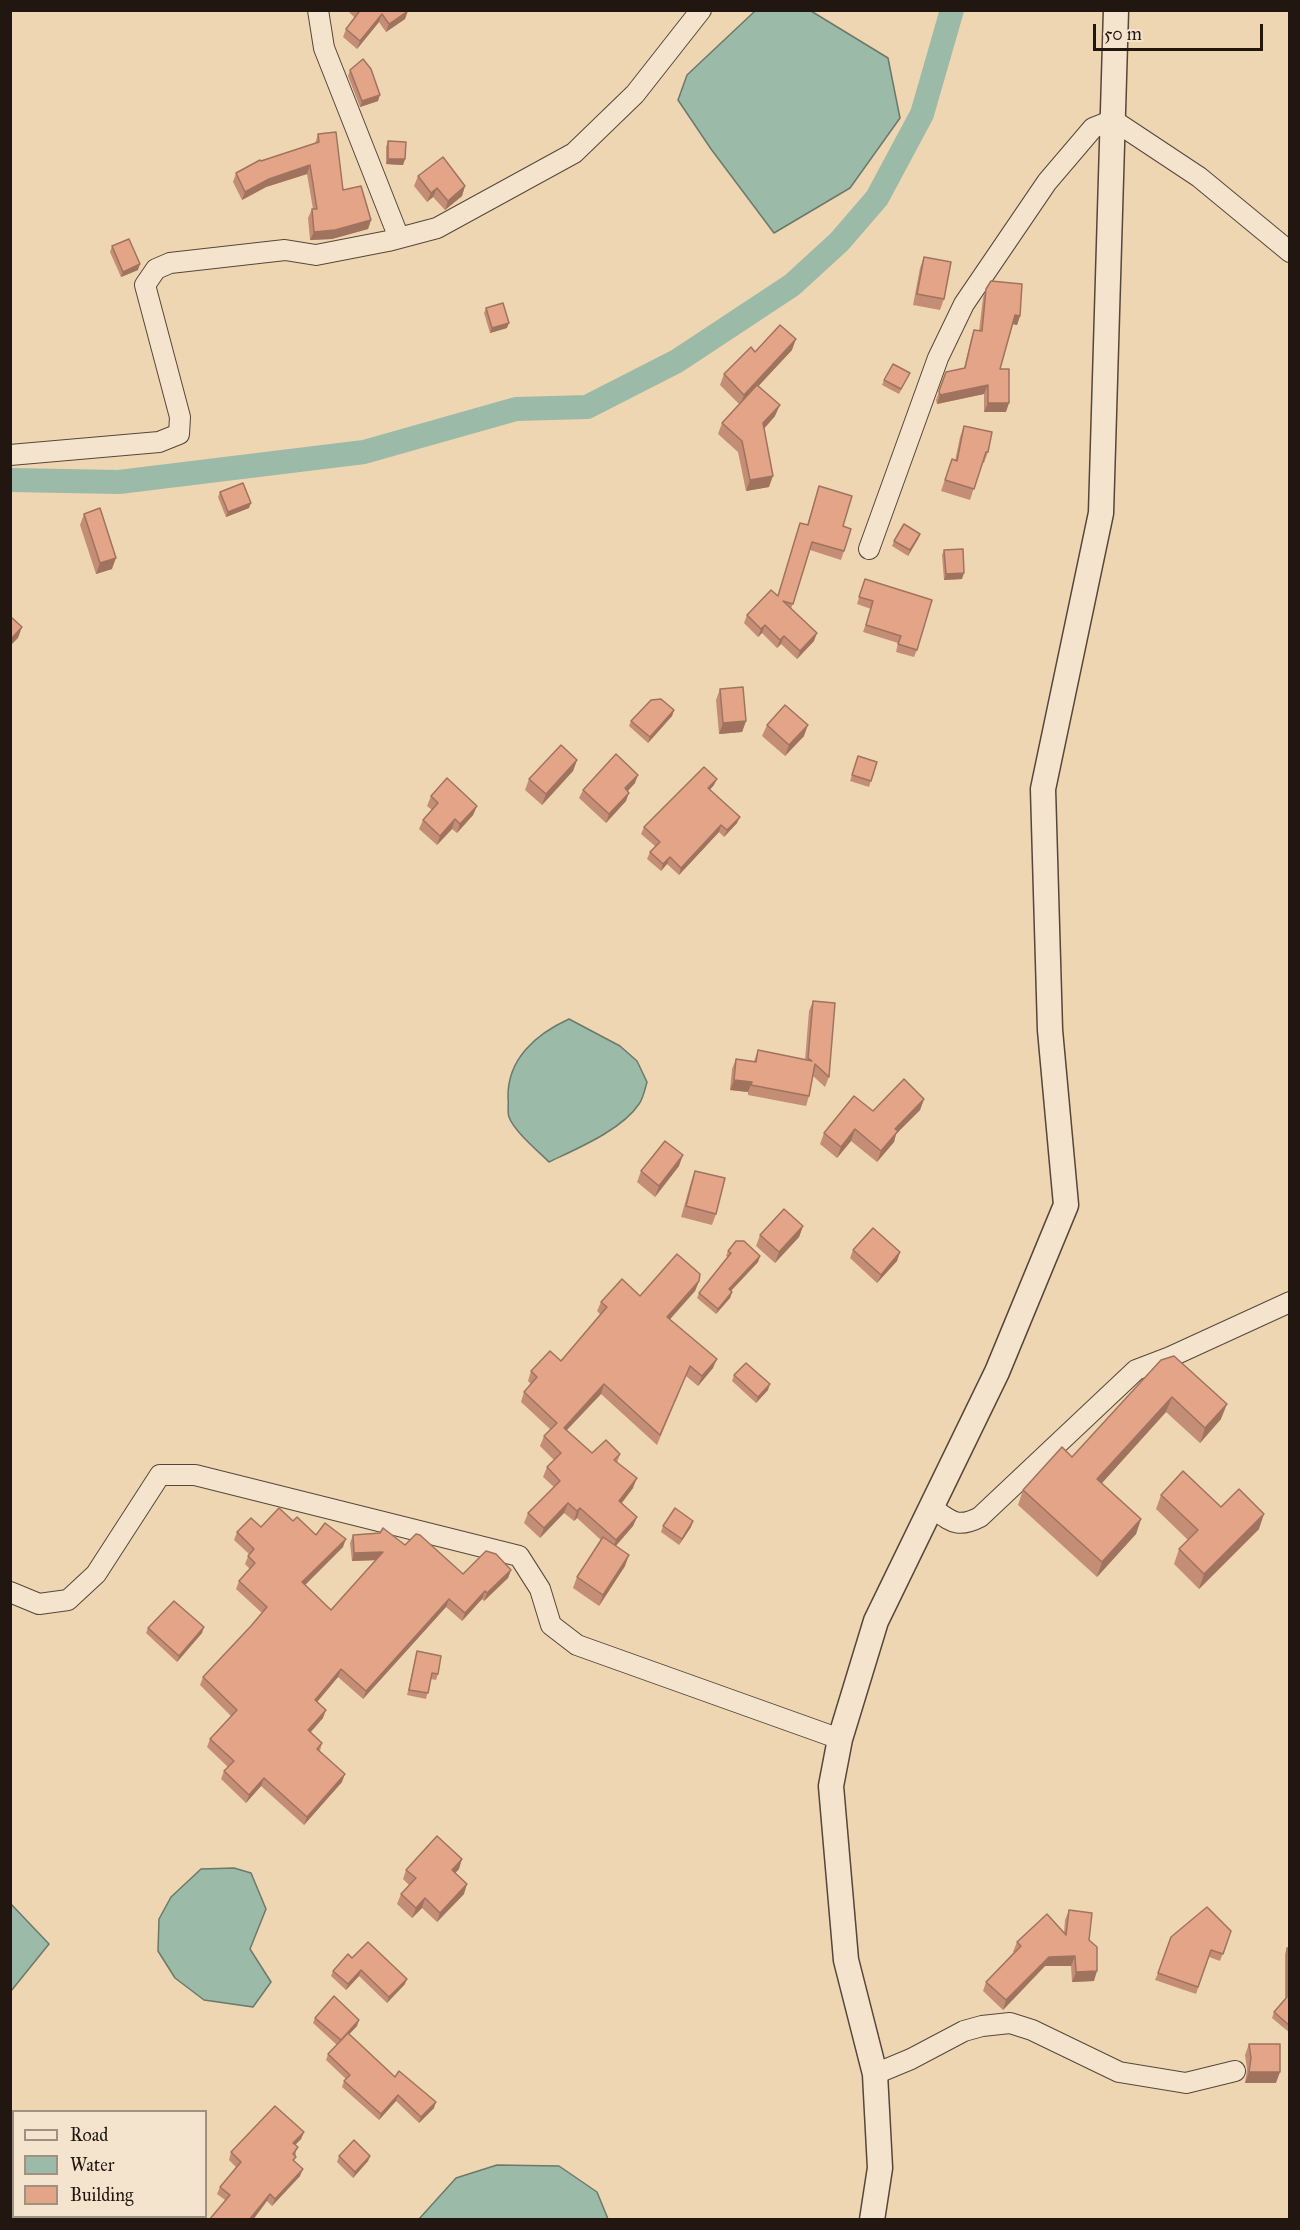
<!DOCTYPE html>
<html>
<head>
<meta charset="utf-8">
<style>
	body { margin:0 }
	#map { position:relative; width:1300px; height:2230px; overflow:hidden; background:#eed6b3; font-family:"IM FELL Great Primer",serif }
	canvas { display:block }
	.frame { position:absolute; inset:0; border:12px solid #221710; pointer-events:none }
	.legend { position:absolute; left:12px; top:2110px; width:195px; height:108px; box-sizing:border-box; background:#f4e4ce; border:2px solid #a09282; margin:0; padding:8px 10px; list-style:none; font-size:18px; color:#221710 }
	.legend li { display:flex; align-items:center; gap:12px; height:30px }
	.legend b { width:30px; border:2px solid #a09282 }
	.scale { position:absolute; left:1093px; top:24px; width:170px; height:27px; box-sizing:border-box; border:3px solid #221710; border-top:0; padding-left:8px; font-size:18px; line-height:21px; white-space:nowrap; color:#221710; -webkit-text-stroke:4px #f4e4ce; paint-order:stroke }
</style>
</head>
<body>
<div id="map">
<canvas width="1300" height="2230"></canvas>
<div class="frame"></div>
<ul class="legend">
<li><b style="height:8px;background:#f4e4ce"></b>Road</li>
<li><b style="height:16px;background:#9bbaa7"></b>Water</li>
<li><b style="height:16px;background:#e4a488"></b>Building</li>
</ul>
<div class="scale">50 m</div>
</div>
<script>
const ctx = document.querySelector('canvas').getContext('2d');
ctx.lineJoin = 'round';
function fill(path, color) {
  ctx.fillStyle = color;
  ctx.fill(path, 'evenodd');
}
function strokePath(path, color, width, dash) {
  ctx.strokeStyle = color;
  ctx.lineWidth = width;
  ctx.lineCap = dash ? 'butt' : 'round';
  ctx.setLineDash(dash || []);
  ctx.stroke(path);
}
const water = new Path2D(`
	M 755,11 L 811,11 L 888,58 L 900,118 L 850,188 L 774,233 L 711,149 L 678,100 L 687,75 Z
	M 569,1019 L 620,1046 L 637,1061 L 647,1082 C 645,1089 643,1099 639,1104 C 622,1130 576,1149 549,1162 C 538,1151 514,1131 509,1117 C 507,1112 509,1103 508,1098 C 507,1059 536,1034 569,1019 Z
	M 234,1868 L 251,1873 L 266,1909 L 250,1949 L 271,1982 L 253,2007 L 204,2000 L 175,1978 L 158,1951 L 159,1919 L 171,1897 L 201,1869 Z
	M 11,1904 L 49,1944 L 11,1991 Z
	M 497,2165 L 559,2166 L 597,2192 L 608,2219 L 419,2219 L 456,2178 Z`);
fill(water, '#9bbaa7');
strokePath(water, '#6b796b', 1.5);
strokePath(new Path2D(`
	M 10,480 L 119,482 L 364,452 L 516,409 L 587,407 L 677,361 L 792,285 L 839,242 L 877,198 L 922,114 L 952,10`), '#9bbaa7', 24);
const minor = new Path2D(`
	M 318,10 L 324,48 L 399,238
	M 10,455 L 159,442 L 179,434 L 180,417 L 145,285 L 156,269 L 170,263 L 285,250 L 316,255 L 388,241 L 437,228 L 574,153 L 635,94 L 701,10
	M 869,549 L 938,358 L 964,304 L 1047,182 L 1093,128 L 1113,120 L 1199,177 L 1290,252
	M 932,1508 C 951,1521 957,1529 980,1517 L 1136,1370 L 1170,1357 L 1290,1302
	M 10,1592 L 39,1604 L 68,1600 L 96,1574 L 160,1475 L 195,1475 L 519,1556 L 540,1589 L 551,1625 L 577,1645 L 840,1739
	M 875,2074 L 911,2059 L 964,2031 L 982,2026 L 1010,2023 L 1032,2030 L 1119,2072 L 1186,2083 L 1235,2071`);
const tertiary = new Path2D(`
	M 872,2220 L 880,2168 L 875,2074 L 846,1960 L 831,1786 L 840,1739 L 876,1621 L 997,1372 L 1066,1205 L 1050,1030 L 1043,789 L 1101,513 L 1116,10`);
strokePath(minor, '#554739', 22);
strokePath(tertiary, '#554739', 27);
strokePath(minor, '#f4e4ce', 20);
strokePath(tertiary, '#f4e4ce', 24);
fill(new Path2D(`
	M 347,10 L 407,10 L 405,19 L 386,32 L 379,22 L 357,49 L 343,37 L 346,29 L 355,18 Z
	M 350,70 L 378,101 L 360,107 L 348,76 Z
	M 318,134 L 343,190 L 371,220 L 368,229 L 332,239 L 310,240 L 308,218 L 312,209 L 313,209 L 307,174 L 266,187 L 242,200 L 233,182 L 236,173 L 261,161 L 315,144 Z
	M 388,141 L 405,159 L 403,165 L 386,164 L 386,147 Z
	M 418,176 L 465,186 L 462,196 L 445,210 L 433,197 L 427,202 L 414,186 Z
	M 112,246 L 138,270 L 121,277 L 110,252 Z
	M 924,257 L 944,299 L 940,310 L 913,305 L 920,268 Z
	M 986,289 L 1020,316 L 1017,325 L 1013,324 L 1000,369 L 1006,412 L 984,412 L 984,394 L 937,404 L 936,400 L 946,372 L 964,368 L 971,339 L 974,330 L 979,331 L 983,298 Z
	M 486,308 L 507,328 L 490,333 L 484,313 Z
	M 792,350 L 758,386 L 775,416 L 764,429 L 769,487 L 746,491 L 738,452 L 718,434 L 722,423 L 739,404 L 720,385 L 724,374 L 755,352 Z
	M 910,373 L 899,394 L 882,385 L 884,380 Z
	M 964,426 L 988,452 L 984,463 L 982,463 L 970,500 L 941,491 L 952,459 L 955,461 L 960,437 Z
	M 819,486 L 843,526 L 844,551 L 841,560 L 810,550 L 791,609 L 814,641 L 797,659 L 781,644 L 777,648 L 762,633 L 758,637 L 744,623 L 747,615 L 778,596 L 800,523 L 807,525 Z
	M 220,492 L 249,508 L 226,517 L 218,497 Z
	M 84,514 L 112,569 L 96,574 L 80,525 Z
	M 920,534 L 918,539 L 908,556 L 892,546 L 894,541 Z
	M 944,550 L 962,579 L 944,580 L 942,555 Z
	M 865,579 L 917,650 L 914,657 L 896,652 L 898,643 L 863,632 L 871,609 L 857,604 Z
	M 720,689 L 746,721 L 742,732 L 719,734 L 716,700 Z
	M 674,710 L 672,716 L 648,743 L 629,726 L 631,721 Z
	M 767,725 L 804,736 L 785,756 L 762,736 Z
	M 858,756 L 877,762 L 869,787 L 850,781 Z
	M 577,760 L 573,771 L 542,805 L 525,790 L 529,779 Z
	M 635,783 L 628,791 L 626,801 L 606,823 L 579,798 L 583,790 Z
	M 714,785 L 710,789 L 737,823 L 724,837 L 719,832 L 679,875 L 667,864 L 661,871 L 647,859 L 650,852 L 655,846 L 641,834 L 644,827 Z
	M 431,796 L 477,806 L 473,815 L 457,833 L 452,829 L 437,845 L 419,829 L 423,820 L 432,810 L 427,806 Z
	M 813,1001 L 829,1077 L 825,1087 L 813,1076 L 809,1096 L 806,1106 L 748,1095 L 748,1092 L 730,1090 L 732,1069 L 736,1059 L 754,1061 L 758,1050 L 805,1060 L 809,1011 Z
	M 924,1099 L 920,1110 L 896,1134 L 894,1142 L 877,1162 L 851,1141 L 837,1158 L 820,1144 L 824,1133 L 873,1111 Z
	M 679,1166 L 655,1197 L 637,1182 L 641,1171 Z
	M 695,1171 L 716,1214 L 712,1225 L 681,1217 L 691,1182 Z
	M 803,1226 L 799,1237 L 775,1263 L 756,1246 L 760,1235 Z
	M 853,1250 L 900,1252 L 897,1261 L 877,1283 L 850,1258 Z
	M 728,1251 L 760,1256 L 758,1262 L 731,1291 L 732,1292 L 730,1298 L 716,1314 L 697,1298 L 699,1293 L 728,1257 L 726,1256 Z
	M 699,1281 L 695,1291 L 670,1319 L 713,1368 L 698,1386 L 686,1376 L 657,1445 L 601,1394 L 567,1430 L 592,1453 L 620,1454 L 617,1463 L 633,1488 L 622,1503 L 637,1517 L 633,1526 L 616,1546 L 625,1566 L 599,1606 L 573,1588 L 577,1577 L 601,1540 L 577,1518 L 574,1521 L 564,1513 L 540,1538 L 524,1523 L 528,1513 L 554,1487 L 543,1477 L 547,1467 L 554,1460 L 540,1446 L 544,1436 L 551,1430 L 521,1402 L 524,1392 L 531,1384 L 528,1381 L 531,1371 L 561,1361 L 600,1314 L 597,1311 L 601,1302 L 640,1296 Z
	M 1161,1360 L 1221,1419 L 1200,1443 L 1166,1412 L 1102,1483 L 1141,1519 L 1136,1534 L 1097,1577 L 1018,1505 L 1023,1490 L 1072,1457 Z
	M 734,1375 L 768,1390 L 756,1403 L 732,1381 Z
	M 1161,1495 L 1221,1507 L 1259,1529 L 1199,1589 L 1174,1564 L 1179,1549 L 1188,1540 L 1156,1509 Z
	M 293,1521 L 316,1535 L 343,1547 L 305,1585 L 331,1610 L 376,1560 L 352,1561 L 350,1543 L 353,1535 L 405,1545 L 463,1574 L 511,1570 L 508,1578 L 484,1601 L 482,1599 L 462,1621 L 446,1607 L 363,1699 L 338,1677 L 317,1702 L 323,1718 L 311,1732 L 322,1743 L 320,1751 L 342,1782 L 304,1825 L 261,1786 L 246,1803 L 221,1779 L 224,1771 L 228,1767 L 207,1747 L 210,1739 L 231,1716 L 200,1685 L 203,1677 L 251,1626 L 262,1613 L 236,1589 L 239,1581 L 250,1569 L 245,1564 L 249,1554 L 234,1540 L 237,1532 Z
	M 663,1526 L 691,1527 L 679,1545 L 661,1532 Z
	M 148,1628 L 202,1633 L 177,1662 L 146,1633 Z
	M 417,1651 L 438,1674 L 436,1680 L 431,1679 L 426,1699 L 407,1695 Z
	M 459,1869 L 455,1873 L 464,1894 L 437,1922 L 422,1908 L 412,1918 L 397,1904 L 401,1894 L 409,1885 L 403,1879 L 406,1870 Z
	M 1069,1910 L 1089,1940 L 1094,1981 L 1072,1982 L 1071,1966 L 1045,1966 L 1003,2010 L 983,1991 L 986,1982 L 1014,1952 L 1013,1952 L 1017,1942 L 1064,1933 L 1065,1920 Z
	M 1231,1931 L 1220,1961 L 1209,1957 L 1196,1994 L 1155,1980 L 1158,1973 Z
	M 1287,1948 L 1290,1948 L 1290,2033 L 1272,2018 L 1274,2012 L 1285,2000 L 1285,1954 Z
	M 352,1958 L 405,1984 L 387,2003 L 359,1976 L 346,1990 L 331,1976 L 333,1971 Z
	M 315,2018 L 357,2026 L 349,2034 L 395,2077 L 434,2108 L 419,2123 L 396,2101 L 379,2120 L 342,2087 L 344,2081 L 346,2079 L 326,2060 L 328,2054 L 337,2045 L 313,2023 Z
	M 1249,2044 L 1276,2083 L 1245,2083 L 1247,2069 L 1245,2055 Z
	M 304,2132 L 301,2139 L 295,2145 L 296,2155 L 294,2161 L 300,2176 L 272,2206 L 267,2201 L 225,2200 L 217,2194 L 220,2187 L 236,2167 L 229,2160 L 231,2152 Z
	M 339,2156 L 370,2156 L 368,2161 L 353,2178 L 337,2162 Z`), '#c48d75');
fill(new Path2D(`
	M 408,11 L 405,19 L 386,32 L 389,24 Z
	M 382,14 L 379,22 L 357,49 L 360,41 Z
	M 380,95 L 378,101 L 360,107 L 362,101 Z
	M 388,159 L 405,159 L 403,165 L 386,164 Z
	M 310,165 L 307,174 L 266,187 L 242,200 L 245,192 L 269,179 Z
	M 465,186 L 462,196 L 445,210 L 448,201 Z
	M 437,188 L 433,197 L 427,202 L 431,193 Z
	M 371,220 L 368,229 L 332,239 L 310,240 L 314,232 Z
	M 140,264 L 138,270 L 121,277 L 123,272 Z
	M 1015,315 L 1020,316 L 1017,325 L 1012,324 Z
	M 509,323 L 507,328 L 490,333 L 492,328 Z
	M 796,339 L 792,350 L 740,406 L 744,395 Z
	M 988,385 L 984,394 L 937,404 L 940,395 Z
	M 988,403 L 1009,403 L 1006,412 L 984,412 Z
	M 780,405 L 775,416 L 759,434 L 763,423 Z
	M 773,476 L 769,487 L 746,491 L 750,480 Z
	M 251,503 L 249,508 L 226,517 L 228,512 Z
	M 920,534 L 918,539 L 908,556 L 910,550 Z
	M 116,558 L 112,569 L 96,574 L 100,563 Z
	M 964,573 L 962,579 L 944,580 L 946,574 Z
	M 765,625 L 762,633 L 758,637 L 761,629 Z
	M 22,627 L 18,638 L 10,646 L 10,640 Z
	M 817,633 L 814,641 L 797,659 L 800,651 Z
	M 784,636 L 781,644 L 777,648 L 780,640 Z
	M 674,710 L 672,716 L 648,743 L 650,737 Z
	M 746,721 L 742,732 L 719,734 L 723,723 Z
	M 808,725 L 804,736 L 785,756 L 789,745 Z
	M 577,760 L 573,771 L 542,805 L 546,794 Z
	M 638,775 L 635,783 L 622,797 L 625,788 Z
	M 717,779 L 714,785 L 706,794 L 708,788 Z
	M 629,793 L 626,801 L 606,823 L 609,814 Z
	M 477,806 L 473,815 L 457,833 L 460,824 Z
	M 740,817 L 737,823 L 724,837 L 727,830 Z
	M 455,819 L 452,829 L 437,845 L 440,836 Z
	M 721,825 L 719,832 L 679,875 L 681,868 Z
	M 670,857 L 667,864 L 661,871 L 663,864 Z
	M 734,1080 L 752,1082 L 748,1092 L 730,1090 Z
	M 924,1099 L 920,1110 L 896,1134 L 894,1142 L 877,1162 L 881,1151 L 895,1129 Z
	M 855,1129 L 851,1141 L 837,1158 L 841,1147 Z
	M 683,1155 L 679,1166 L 655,1197 L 659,1186 Z
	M 803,1226 L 799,1237 L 775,1263 L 779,1252 Z
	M 900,1252 L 897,1261 L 877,1283 L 881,1275 Z
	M 760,1256 L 758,1262 L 727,1295 L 729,1289 Z
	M 699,1281 L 695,1291 L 664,1326 L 667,1317 Z
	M 732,1292 L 730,1298 L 716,1314 L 718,1309 Z
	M 717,1359 L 713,1368 L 698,1386 L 702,1376 Z
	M 604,1384 L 601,1394 L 560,1437 L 564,1428 Z
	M 770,1384 L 768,1390 L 756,1403 L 758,1397 Z
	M 1172,1397 L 1166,1412 L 1092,1494 L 1097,1479 Z
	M 1227,1404 L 1221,1419 L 1200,1443 L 1205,1428 Z
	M 637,1478 L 633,1488 L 616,1510 L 619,1501 Z
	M 568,1503 L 564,1513 L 540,1538 L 544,1528 Z
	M 580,1508 L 577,1518 L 574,1521 L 577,1511 Z
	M 1264,1514 L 1259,1529 L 1199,1589 L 1204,1574 Z
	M 637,1517 L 633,1526 L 612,1550 L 616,1540 Z
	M 1141,1519 L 1136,1534 L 1097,1577 L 1102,1562 Z
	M 693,1521 L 691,1527 L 679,1545 L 682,1539 Z
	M 346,1539 L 343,1547 L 299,1591 L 302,1582 Z
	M 383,1552 L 380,1560 L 352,1561 L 354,1553 Z
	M 629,1555 L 625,1566 L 599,1606 L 603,1595 Z
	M 511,1570 L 508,1578 L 484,1601 L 487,1593 Z
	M 485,1591 L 482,1599 L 462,1621 L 465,1613 Z
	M 449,1599 L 446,1607 L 363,1699 L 366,1691 Z
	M 204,1627 L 202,1633 L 177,1662 L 179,1656 Z
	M 341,1669 L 338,1677 L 312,1708 L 315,1700 Z
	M 326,1710 L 323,1718 L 305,1738 L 308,1730 Z
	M 345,1774 L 342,1782 L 304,1825 L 307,1817 Z
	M 264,1778 L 261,1786 L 246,1803 L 249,1795 Z
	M 462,1859 L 459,1869 L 449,1880 L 452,1870 Z
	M 467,1884 L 464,1894 L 437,1922 L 440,1913 Z
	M 425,1898 L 422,1908 L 412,1918 L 416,1908 Z
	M 1075,1956 L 1071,1966 L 1045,1966 L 1003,2010 L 1006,2000 L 1049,1957 Z
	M 361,1970 L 359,1976 L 346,1990 L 348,1984 Z
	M 1097,1971 L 1094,1981 L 1072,1982 L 1076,1972 Z
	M 407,1979 L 405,1984 L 387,2003 L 389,1997 Z
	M 359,2020 L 357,2026 L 338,2046 L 341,2040 Z
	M 1249,2072 L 1280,2072 L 1276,2083 L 1245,2083 Z
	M 398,2095 L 396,2101 L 379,2120 L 381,2114 Z
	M 436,2102 L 434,2108 L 419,2123 L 421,2117 Z
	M 304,2132 L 301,2139 L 290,2150 L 293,2143 Z
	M 370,2156 L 368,2161 L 353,2178 L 355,2172 Z
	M 303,2169 L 300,2176 L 272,2206 L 275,2199 Z
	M 270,2194 L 267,2201 L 253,2220 L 249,2220 Z`), '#a0735f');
const building = new Path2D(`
	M 358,10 L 407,10 L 408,11 L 389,24 L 382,14 L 360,41 L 346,29 L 359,12 Z
	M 363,59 L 371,69 L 380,95 L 362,101 L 350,70 Z
	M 336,132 L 343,190 L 361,186 L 371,220 L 335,230 L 314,232 L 312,209 L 317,209 L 310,165 L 269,179 L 245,192 L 236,173 L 260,160 L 261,161 L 319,142 L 318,134 Z
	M 388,141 L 406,142 L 405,159 L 388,159 Z
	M 443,157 L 465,186 L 448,201 L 437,188 L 431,193 L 418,176 Z
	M 129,239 L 140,264 L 123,272 L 112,246 Z
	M 924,257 L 951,262 L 944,299 L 917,294 Z
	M 991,281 L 1022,284 L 1020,316 L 1015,315 L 1000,369 L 1009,369 L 1009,403 L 988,403 L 988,385 L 940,395 L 939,391 L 946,372 L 965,368 L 974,330 L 982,331 L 986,289 Z
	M 503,303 L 509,323 L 492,328 L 486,308 Z
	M 780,325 L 796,339 L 744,395 L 724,374 L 751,347 L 755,352 Z
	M 893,364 L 910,373 L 901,389 L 884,380 Z
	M 757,385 L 780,405 L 763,423 L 773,476 L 750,480 L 742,441 L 722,423 Z
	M 964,426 L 992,432 L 988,452 L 986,452 L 974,489 L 945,480 L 952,459 L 957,461 Z
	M 243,483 L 251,503 L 228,512 L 220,492 Z
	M 819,486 L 852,496 L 843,526 L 851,529 L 844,551 L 812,542 L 793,604 L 783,601 L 817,633 L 800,651 L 784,636 L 780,640 L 765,625 L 761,629 L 747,615 L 771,590 L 778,596 L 800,523 L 808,525 Z
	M 100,508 L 116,558 L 100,563 L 84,514 Z
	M 904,524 L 920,534 L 910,550 L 894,541 Z
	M 963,549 L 964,573 L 946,574 L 944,550 Z
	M 865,579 L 932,600 L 917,650 L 898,644 L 901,636 L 866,625 L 873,601 L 859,597 Z
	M 10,616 L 22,627 L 10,640 Z
	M 743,687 L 746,721 L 723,723 L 720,689 Z
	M 661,699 L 674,710 L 650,737 L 631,721 L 651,700 Z
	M 785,705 L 808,725 L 789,745 L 767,725 Z
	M 561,745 L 577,760 L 546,794 L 529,779 Z
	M 616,754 L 638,775 L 625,788 L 629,793 L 609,814 L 583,790 Z
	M 858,756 L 877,762 L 871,781 L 852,775 Z
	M 704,767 L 717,779 L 708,788 L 740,817 L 727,830 L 721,825 L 681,868 L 670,857 L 663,864 L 650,852 L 660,842 L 644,827 Z
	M 447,778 L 477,806 L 460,824 L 455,819 L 440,836 L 423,820 L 438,803 L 431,796 Z
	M 813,1001 L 835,1003 L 829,1077 L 815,1064 L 809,1096 L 751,1085 L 752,1082 L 734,1080 L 736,1059 L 756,1062 L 758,1050 L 812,1061 L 808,1058 Z
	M 904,1079 L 924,1099 L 895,1129 L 898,1131 L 881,1151 L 855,1129 L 841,1147 L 824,1133 L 854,1096 L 873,1111 Z
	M 665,1141 L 683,1155 L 659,1186 L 641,1171 Z
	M 695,1171 L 725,1178 L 716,1214 L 686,1206 Z
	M 784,1209 L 803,1226 L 779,1252 L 760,1235 Z
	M 873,1228 L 900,1252 L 881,1275 L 853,1250 Z
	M 736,1241 L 744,1241 L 760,1256 L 729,1289 L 732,1292 L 718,1309 L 699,1293 L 731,1253 L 728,1251 Z
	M 677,1254 L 700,1274 L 699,1281 L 667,1317 L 717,1359 L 702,1376 L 690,1366 L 660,1435 L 604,1384 L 564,1428 L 592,1453 L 606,1440 L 620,1454 L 614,1460 L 637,1478 L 619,1501 L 637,1517 L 616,1540 L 580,1508 L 577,1511 L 568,1503 L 544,1528 L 528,1513 L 560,1481 L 547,1467 L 561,1453 L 544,1436 L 557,1423 L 524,1392 L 537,1377 L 531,1371 L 550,1351 L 561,1361 L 607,1307 L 601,1302 L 622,1279 L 640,1296 Z
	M 1174,1356 L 1227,1404 L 1205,1428 L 1172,1397 L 1097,1479 L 1141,1519 L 1102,1562 L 1023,1490 L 1062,1447 L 1072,1457 L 1161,1360 Z
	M 746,1363 L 770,1384 L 758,1397 L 734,1375 Z
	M 1183,1471 L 1221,1507 L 1239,1489 L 1264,1514 L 1204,1574 L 1179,1549 L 1198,1530 L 1161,1495 Z
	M 279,1508 L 293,1521 L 297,1517 L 316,1535 L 325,1523 L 346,1539 L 302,1582 L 331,1610 L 383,1552 L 354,1553 L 353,1535 L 380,1533 L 383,1528 L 405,1545 L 416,1534 L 420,1535 L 463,1574 L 486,1551 L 496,1554 L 511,1570 L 487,1593 L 485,1591 L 465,1613 L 449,1599 L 366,1691 L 341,1669 L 315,1700 L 326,1710 L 308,1730 L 322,1743 L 317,1749 L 345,1774 L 307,1817 L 264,1778 L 249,1795 L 224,1771 L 234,1761 L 210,1739 L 237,1710 L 203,1677 L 251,1626 L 267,1607 L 239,1581 L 255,1563 L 248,1556 L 254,1549 L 237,1532 L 251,1518 L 261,1527 Z
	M 675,1508 L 693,1521 L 682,1539 L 663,1526 Z
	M 603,1537 L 629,1555 L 603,1595 L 577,1577 Z
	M 174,1601 L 204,1627 L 179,1656 L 148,1628 Z
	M 417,1651 L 441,1656 L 438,1674 L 432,1673 L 428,1693 L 409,1690 Z
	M 437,1836 L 462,1859 L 452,1870 L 467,1884 L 440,1913 L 425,1898 L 416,1908 L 401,1894 L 416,1878 L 406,1870 Z
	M 1207,1907 L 1231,1931 L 1223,1954 L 1211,1950 L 1198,1987 L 1158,1973 L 1171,1937 Z
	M 1069,1910 L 1092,1913 L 1089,1940 L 1097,1947 L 1097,1971 L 1076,1972 L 1075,1956 L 1049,1957 L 1006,2000 L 986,1982 L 1021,1946 L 1017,1942 L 1047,1914 L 1066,1935 Z
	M 368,1942 L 407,1979 L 389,1997 L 361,1970 L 348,1984 L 333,1971 L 348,1954 L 352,1958 Z
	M 1287,1948 L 1290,1948 L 1290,2026 L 1274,2012 L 1287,1997 Z
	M 334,1996 L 359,2020 L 341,2040 L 315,2018 Z
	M 348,2033 L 395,2077 L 399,2071 L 436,2102 L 421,2117 L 398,2095 L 381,2114 L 344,2081 L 350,2075 L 328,2054 Z
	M 1249,2044 L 1280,2044 L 1280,2072 L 1249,2072 L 1251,2058 Z
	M 275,2106 L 304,2132 L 293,2143 L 298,2147 L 293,2154 L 296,2157 L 293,2160 L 303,2169 L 275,2199 L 270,2194 L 249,2220 L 209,2220 L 230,2195 L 220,2187 L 241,2162 L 231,2152 Z
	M 354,2140 L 370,2156 L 355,2172 L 339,2156 Z`);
fill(building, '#e4a488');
strokePath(building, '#a0735f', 1.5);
</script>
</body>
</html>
